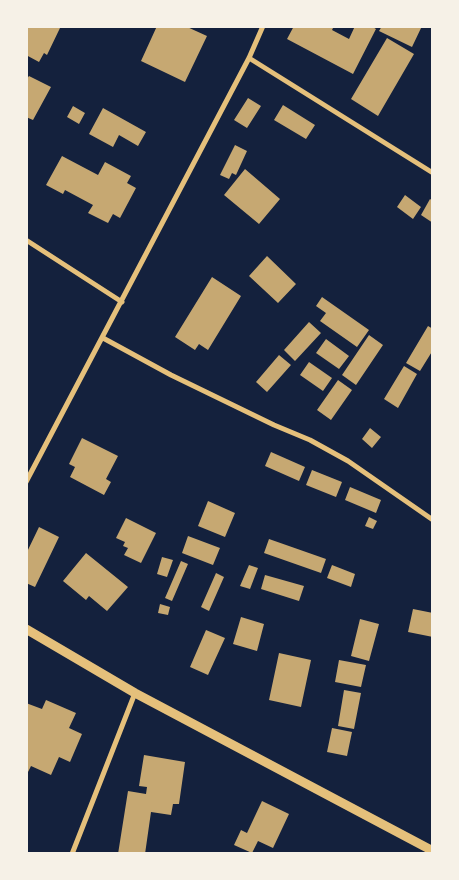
<!DOCTYPE html>
<html>
<head>
<meta charset="utf-8">
<style>
	body { margin:0 }
	#map { position:relative; width:459px; height:880px; overflow:hidden; background:#14213d; font-family:"Fira Sans",sans-serif }
	canvas { display:block }
	.frame { position:absolute; inset:0; border:28px solid #f6f1e7; pointer-events:none }
</style>
</head>
<body>
<div id="map">
<canvas width="459" height="880"></canvas>
<div class="frame"></div>
</div>
<script>
const ctx = document.querySelector('canvas').getContext('2d');
ctx.lineJoin = 'round';
function fill(path, color) {
  ctx.fillStyle = color;
  ctx.fill(path, 'evenodd');
}
function strokePath(path, color, width, dash) {
  ctx.strokeStyle = color;
  ctx.lineWidth = width;
  ctx.lineCap = dash ? 'butt' : 'round';
  ctx.setLineDash(dash || []);
  ctx.stroke(path);
}
fill(new Path2D(`
	M 26,26 L 57,26 L 60,28 L 47,55 L 44,53 L 39,62 L 26,55 Z
	M 157,26 L 185,26 L 207,36 L 185,82 L 141,61 Z
	M 294,26 L 334,26 L 332,30 L 349,39 L 355,26 L 371,26 L 376,29 L 353,74 L 287,39 Z
	M 382,26 L 422,26 L 412,47 L 379,31 Z
	M 387,38 L 414,54 L 378,116 L 351,99 Z
	M 29,76 L 51,87 L 33,120 L 26,117 L 26,80 Z
	M 248,98 L 261,106 L 247,128 L 234,120 Z
	M 283,105 L 315,125 L 306,139 L 274,120 Z
	M 73,106 L 85,113 L 79,124 L 67,117 Z
	M 103,108 L 146,132 L 138,146 L 119,135 L 113,147 L 89,134 Z
	M 235,145 L 247,151 L 236,175 L 232,173 L 229,179 L 220,175 Z
	M 62,156 L 98,175 L 105,162 L 131,176 L 127,183 L 136,188 L 120,218 L 113,214 L 108,223 L 88,213 L 93,205 L 65,190 L 63,194 L 46,185 Z
	M 245,169 L 280,199 L 259,224 L 224,195 Z
	M 405,195 L 421,207 L 413,219 L 397,207 Z
	M 430,199 L 433,201 L 433,223 L 421,215 Z
	M 267,256 L 296,284 L 278,303 L 249,276 Z
	M 212,277 L 241,296 L 208,350 L 199,344 L 195,350 L 175,337 Z
	M 322,297 L 369,330 L 357,347 L 320,321 L 326,313 L 316,306 Z
	M 309,322 L 321,333 L 295,361 L 284,350 Z
	M 428,326 L 433,329 L 433,350 L 420,371 L 406,363 Z
	M 369,335 L 383,345 L 356,385 L 342,375 Z
	M 326,339 L 349,356 L 339,369 L 316,353 Z
	M 279,355 L 291,365 L 267,392 L 256,382 Z
	M 309,362 L 332,378 L 323,391 L 300,375 Z
	M 404,366 L 417,374 L 398,408 L 384,399 Z
	M 338,380 L 352,390 L 331,420 L 317,410 Z
	M 370,428 L 381,437 L 372,448 L 362,439 Z
	M 82,438 L 118,456 L 106,479 L 111,482 L 104,495 L 70,477 L 75,467 L 69,464 Z
	M 271,452 L 305,467 L 299,481 L 265,466 Z
	M 312,470 L 342,482 L 336,497 L 306,485 Z
	M 350,487 L 381,500 L 376,513 L 345,500 Z
	M 208,501 L 235,513 L 225,537 L 198,526 Z
	M 369,517 L 377,521 L 373,529 L 365,526 Z
	M 126,518 L 156,533 L 141,563 L 124,555 L 128,548 L 123,546 L 125,542 L 116,538 Z
	M 39,527 L 59,537 L 35,587 L 26,583 L 26,554 Z
	M 188,536 L 220,548 L 213,565 L 182,553 Z
	M 269,539 L 326,559 L 321,573 L 264,553 Z
	M 86,553 L 128,587 L 107,611 L 89,596 L 86,600 L 63,581 Z
	M 162,557 L 173,560 L 167,577 L 157,574 Z
	M 181,561 L 188,564 L 172,601 L 165,598 Z
	M 249,565 L 258,568 L 250,589 L 240,586 Z
	M 332,565 L 355,574 L 351,587 L 327,578 Z
	M 216,573 L 224,577 L 209,611 L 201,607 Z
	M 265,575 L 304,586 L 299,601 L 261,589 Z
	M 160,604 L 170,607 L 168,615 L 158,613 Z
	M 413,609 L 433,613 L 433,637 L 408,632 Z
	M 241,617 L 264,624 L 257,651 L 233,644 Z
	M 360,619 L 379,624 L 369,661 L 351,656 Z
	M 206,630 L 225,638 L 208,675 L 190,667 Z
	M 279,653 L 311,660 L 301,707 L 269,700 Z
	M 339,660 L 366,665 L 361,687 L 335,682 Z
	M 344,690 L 361,693 L 354,729 L 338,726 Z
	M 46,700 L 76,713 L 69,728 L 82,734 L 70,762 L 59,757 L 51,775 L 31,766 L 26,776 L 26,703 L 42,709 Z
	M 332,728 L 352,732 L 347,756 L 327,752 Z
	M 144,755 L 185,762 L 179,804 L 173,804 L 171,815 L 151,812 L 145,854 L 118,854 L 128,791 L 146,794 L 147,787 L 139,786 Z
	M 262,801 L 289,814 L 273,848 L 258,841 L 252,853 L 234,845 L 241,830 L 247,833 Z`), '#c6a872');
strokePath(new Path2D(`
	M 249,58 L 433,173
	M 26,240 L 122,302
	M 103,338 L 171,375 L 274,425 L 310,440 L 348,461 L 433,520
	M 26,482 L 249,58 L 263,26
	M 72,854 L 135,693`), '#e5c07b', 5);
strokePath(new Path2D(`
	M 26,629 L 135,693 L 433,851`), '#e5c07b', 9);
</script>
</body>
</html>
